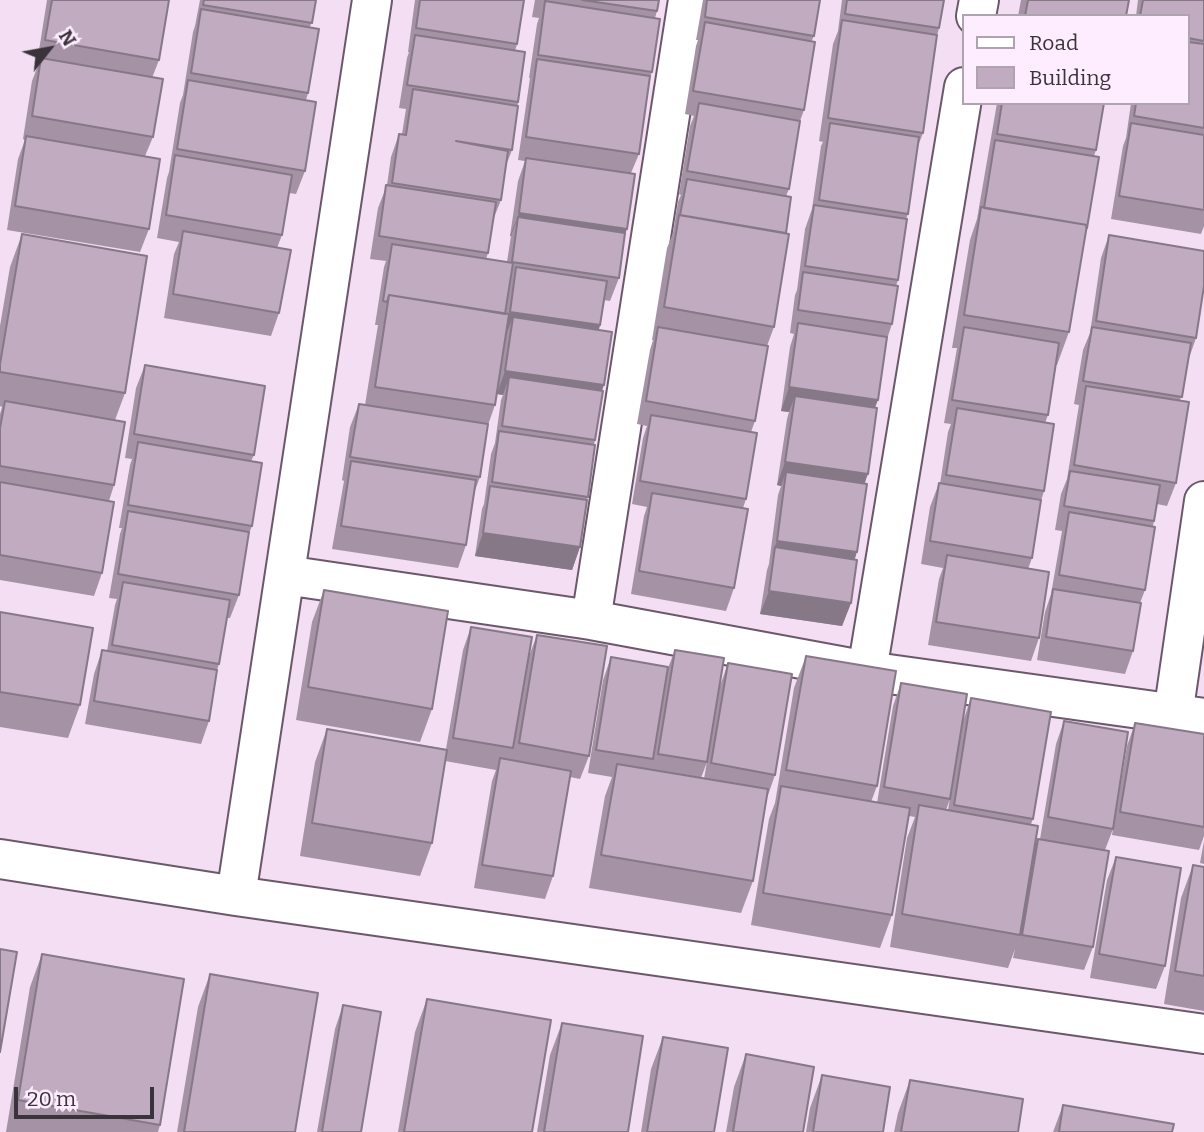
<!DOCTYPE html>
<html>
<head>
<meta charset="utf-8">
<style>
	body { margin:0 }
	#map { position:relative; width:1204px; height:1132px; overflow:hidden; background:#f3def3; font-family:Bitter,serif }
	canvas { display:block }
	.legend { position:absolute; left:962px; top:14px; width:228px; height:91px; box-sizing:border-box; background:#feedfe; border:2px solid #b0a3b0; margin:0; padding:9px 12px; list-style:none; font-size:21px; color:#3b333b }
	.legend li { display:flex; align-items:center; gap:14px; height:35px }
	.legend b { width:35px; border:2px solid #b0a3b0 }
	.north { position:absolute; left:14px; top:14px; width:70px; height:70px; -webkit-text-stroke:5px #feedfe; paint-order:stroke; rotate:59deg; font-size:19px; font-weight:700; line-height:28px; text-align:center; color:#3b333b }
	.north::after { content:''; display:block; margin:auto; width:24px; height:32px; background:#3b333b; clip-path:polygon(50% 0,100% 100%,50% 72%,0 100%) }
	.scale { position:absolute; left:14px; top:1087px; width:140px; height:32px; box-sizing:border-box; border:4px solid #3b333b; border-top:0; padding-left:9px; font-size:21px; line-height:24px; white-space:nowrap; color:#3b333b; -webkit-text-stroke:5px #feedfe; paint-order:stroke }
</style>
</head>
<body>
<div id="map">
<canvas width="1204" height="1132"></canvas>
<ul class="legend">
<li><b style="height:9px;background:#fff"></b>Road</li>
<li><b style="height:19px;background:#c0abc0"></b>Building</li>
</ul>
<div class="north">N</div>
<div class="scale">20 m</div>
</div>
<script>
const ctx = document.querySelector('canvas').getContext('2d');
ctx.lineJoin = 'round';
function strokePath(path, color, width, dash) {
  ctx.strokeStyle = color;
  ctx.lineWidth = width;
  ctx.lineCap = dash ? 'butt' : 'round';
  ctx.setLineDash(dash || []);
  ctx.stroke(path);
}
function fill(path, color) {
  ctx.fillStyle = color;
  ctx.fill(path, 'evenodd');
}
const minor = new Path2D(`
	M 976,16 L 979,0
	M 285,575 L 591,620 L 867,671 L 1204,718
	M 591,620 L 688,0
	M 867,671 L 964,87
	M 1173,715 L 1204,501
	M 0,859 L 236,896 L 1204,1034
	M 236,896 L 372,0`);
strokePath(minor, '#6b596b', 42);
strokePath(minor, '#fff', 38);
fill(new Path2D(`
	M 47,0 L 169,0 L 159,60 L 152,78 L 153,137 L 145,156 L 149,229 L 140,252 L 7,230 L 18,159 L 25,140 L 23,139 L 32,81 L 39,63 L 37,63 Z
	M 200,0 L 316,0 L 310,28 L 308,93 L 306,100 L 305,171 L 296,194 L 289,193 L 282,235 L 277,248 L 279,313 L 271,336 L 164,318 L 174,254 L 179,242 L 157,238 L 167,178 L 169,172 L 180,103 L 183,95 L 193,32 L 195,26 Z
	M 415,0 L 524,0 L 517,44 L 515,51 L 518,102 L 512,150 L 505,168 L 501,200 L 493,220 L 488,253 L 486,259 L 507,262 L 511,236 L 510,236 L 518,181 L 525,161 L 518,160 L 530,78 L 529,78 L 537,24 L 539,18 L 532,17 L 535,0 L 659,0 L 657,11 L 655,18 L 652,72 L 649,80 L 639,154 L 631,173 L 625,235 L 619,278 L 610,301 L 604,300 L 600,325 L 599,330 L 602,391 L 595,440 L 594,445 L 588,497 L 586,502 L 580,547 L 572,570 L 475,556 L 482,509 L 484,504 L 491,454 L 495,443 L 501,400 L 503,395 L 497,394 L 495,405 L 488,425 L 480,477 L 474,493 L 466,545 L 458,568 L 332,549 L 344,481 L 342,480 L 350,427 L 359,404 L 365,405 L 378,325 L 375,325 L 384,267 L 386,261 L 370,259 L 378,208 L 387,185 L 391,157 L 399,134 L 402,134 L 406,109 L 399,108 L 407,58 L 409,52 L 408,52 Z
	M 703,0 L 820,0 L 814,36 L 811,42 L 804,110 L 800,121 L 789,189 L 786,196 L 786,233 L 774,327 L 767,346 L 755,421 L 751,432 L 746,499 L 743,508 L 734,588 L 726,611 L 631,594 L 644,516 L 647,507 L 632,504 L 643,438 L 647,426 L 637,424 L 650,350 L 653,340 L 652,340 L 667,248 L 673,233 L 678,202 L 681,195 L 679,194 L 690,126 L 694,116 L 685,114 L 696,46 L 698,40 L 696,40 Z
	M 842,0 L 944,0 L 939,28 L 937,36 L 923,133 L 918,146 L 908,214 L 906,219 L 898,280 L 896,286 L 892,324 L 887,339 L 875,408 L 855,559 L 851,603 L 842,626 L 760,614 L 767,570 L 769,564 L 778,495 L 781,486 L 777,485 L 787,419 L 789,412 L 781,411 L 790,347 L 794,334 L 790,333 L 795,295 L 797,290 L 805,229 L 812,209 L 821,146 L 823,142 L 819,141 L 833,44 L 838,31 Z
	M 1021,0 L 1129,0 L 1126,16 L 1018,16 Z
	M 1138,0 L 1204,0 L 1204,226 L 1201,234 L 1111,219 L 1123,146 L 1126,138 L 1131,103 L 1188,103 L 1188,16 L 1136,16 Z
	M 997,103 L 1105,103 L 1104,103 L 1096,150 L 1094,156 L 1087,228 L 1085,234 L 1069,332 L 1057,365 L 1056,365 L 1048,415 L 1045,423 L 1044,491 L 1041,501 L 1032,558 L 1028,569 L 1039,638 L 1031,661 L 928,645 L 939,579 L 943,568 L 921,564 L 930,507 L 939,483 L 940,484 L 948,432 L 951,424 L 944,423 L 957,348 L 952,348 L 970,240 L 977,219 Z
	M 22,234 L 125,393 L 115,420 L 114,485 L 109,501 L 102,573 L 94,596 L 0,580 L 0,414 L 2,407 L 0,406 L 0,326 L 10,267 Z
	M 1109,235 L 1196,338 L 1188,361 L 1180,401 L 1176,483 L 1167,506 L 1157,504 L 1153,526 L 1145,590 L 1140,603 L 1133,651 L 1125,674 L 1037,660 L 1045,612 L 1051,594 L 1062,531 L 1055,530 L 1061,494 L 1067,479 L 1079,405 L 1074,404 L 1083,350 L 1090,333 L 1101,258 Z
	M 145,365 L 254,455 L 251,461 L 252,526 L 248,536 L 239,595 L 230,618 L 227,618 L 219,664 L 217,670 L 209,721 L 201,744 L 85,724 L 94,674 L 102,650 L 107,651 L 115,605 L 117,599 L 109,598 L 120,534 L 122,528 L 119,528 L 130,465 L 132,459 L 125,458 L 136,388 Z
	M 324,590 L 432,709 L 420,742 L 296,720 L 312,622 Z
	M 0,612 L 80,705 L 68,738 L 0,727 Z
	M 471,627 L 529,656 L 537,635 L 589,756 L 580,779 L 570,777 L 553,876 L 545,899 L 474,888 L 492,781 L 496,770 L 445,761 L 432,843 L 420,876 L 300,856 L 315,762 L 327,729 L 446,749 L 463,650 Z
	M 675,650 L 707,762 L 701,778 L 704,779 L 720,686 L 728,663 L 775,775 L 767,798 L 753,881 L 741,913 L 589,888 L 605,796 L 612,777 L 588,773 L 603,680 L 611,657 L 668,668 Z
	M 806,656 L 877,786 L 871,802 L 877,803 L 893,706 L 901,683 L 950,799 L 946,810 L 948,810 L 963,721 L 971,698 L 1033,819 L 1031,824 L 1034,849 L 1038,839 L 1040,839 L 1056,744 L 1064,721 L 1113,829 L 1105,850 L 1093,947 L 1084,970 L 1013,958 L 1015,949 L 1008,968 L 890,947 L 907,838 L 915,817 L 909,816 L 892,915 L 880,948 L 751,925 L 769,819 L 775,803 L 794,688 Z
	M 1135,723 L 1204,734 L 1204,836 L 1199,850 L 1112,835 L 1127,746 Z
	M 1204,841 L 1204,864 L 1200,863 Z
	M 1116,857 L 1165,966 L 1156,989 L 1090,978 L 1107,880 Z
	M 1193,865 L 1204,867 L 1204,1011 L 1164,1004 L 1181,898 Z
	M 42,954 L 160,1125 L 158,1132 L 6,1132 L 30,987 Z
	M 210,974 L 295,1132 L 177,1132 L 198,1007 Z
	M 427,999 L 532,1132 L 398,1132 L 415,1032 Z
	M 343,1005 L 361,1132 L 317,1132 L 335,1029 Z
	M 562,1023 L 628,1132 L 537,1132 L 550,1055 Z
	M 663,1037 L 714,1132 L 641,1132 L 651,1069 Z
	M 746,1054 L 803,1132 L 726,1132 L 734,1087 Z
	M 822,1075 L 883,1132 L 806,1132 L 810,1108 Z
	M 910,1080 L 1018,1132 L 894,1132 L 898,1113 Z
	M 1063,1105 L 1172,1132 L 1053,1132 Z`), '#a593a5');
fill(new Path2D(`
	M 519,213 L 627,229 L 619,252 L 518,217 L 511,236 L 510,236 Z
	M 510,312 L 600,325 L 592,348 L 513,317 L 506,335 L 501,335 Z
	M 505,371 L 604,385 L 596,408 L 509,377 L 503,395 L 497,394 Z
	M 789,387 L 878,400 L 869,423 L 795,396 L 789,412 L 781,411 Z
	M 785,462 L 868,474 L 859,498 L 786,472 L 781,486 L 777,485 Z
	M 483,533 L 580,547 L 572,570 L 475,556 Z
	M 777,541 L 857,552 L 849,576 L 775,547 L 768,564 Z
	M 769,591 L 851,603 L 842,626 L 760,614 Z`), '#867886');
const building = new Path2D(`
	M 52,0 L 169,0 L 159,60 L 45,40 Z
	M 204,0 L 316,0 L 312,23 L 203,5 Z
	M 420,0 L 524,0 L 517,44 L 416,28 Z
	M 582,0 L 659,0 L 657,11 Z
	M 707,0 L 820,0 L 814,36 L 705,17 Z
	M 847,0 L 944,0 L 939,28 L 845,14 Z
	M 1028,0 L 1129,0 L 1126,16 L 1025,16 Z
	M 1143,0 L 1204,0 L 1204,41 L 1188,38 L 1188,16 L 1140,16 Z
	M 545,1 L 660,19 L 652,72 L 538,55 Z
	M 201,9 L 319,29 L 308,93 L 191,73 Z
	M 842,20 L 937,35 L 923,133 L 828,118 Z
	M 705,22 L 815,42 L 804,110 L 693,91 Z
	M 415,35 L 525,52 L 518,102 L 407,85 Z
	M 1188,42 L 1204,44 L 1204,128 L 1134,116 L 1136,103 L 1188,103 Z
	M 41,58 L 163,79 L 153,137 L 32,116 Z
	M 537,59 L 650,76 L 639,154 L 526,137 Z
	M 188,80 L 316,102 L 305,171 L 177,149 Z
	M 413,89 L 518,106 L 512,150 L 456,141 L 508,151 L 501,200 L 392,183 L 399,134 L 406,135 Z
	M 699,103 L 800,121 L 789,189 L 687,171 Z
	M 1002,103 L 1104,103 L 1096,150 L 997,134 Z
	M 830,123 L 919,137 L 908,214 L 819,200 Z
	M 1131,123 L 1204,135 L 1204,210 L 1119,196 Z
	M 26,136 L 160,159 L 149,229 L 15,206 Z
	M 995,140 L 1099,157 L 1087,228 L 1086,227 L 1087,225 L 984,208 Z
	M 175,155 L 292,175 L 282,235 L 166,215 Z
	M 526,158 L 635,174 L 627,229 L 519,213 Z
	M 687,179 L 791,197 L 786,233 L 680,215 Z
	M 386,185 L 496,202 L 488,253 L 379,236 Z
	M 814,205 L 907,219 L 898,280 L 805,266 Z
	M 981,207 L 1087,225 L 1069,332 L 964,315 Z
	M 679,215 L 789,234 L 774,327 L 664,307 Z
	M 518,217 L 625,233 L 619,278 L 512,262 Z
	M 183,231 L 291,250 L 279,313 L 173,294 Z
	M 22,234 L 147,256 L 125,393 L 0,372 L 0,364 Z
	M 1109,235 L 1204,251 L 1204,286 L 1196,338 L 1096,321 Z
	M 392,244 L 513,263 L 505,314 L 389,295 L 387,302 L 383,301 Z
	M 516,267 L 607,281 L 600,325 L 510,312 Z
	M 803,272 L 898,286 L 892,324 L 798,310 Z
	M 389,295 L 509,314 L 495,405 L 375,387 Z
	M 513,317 L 612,332 L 604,385 L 505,371 Z
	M 798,323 L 887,337 L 878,400 L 789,387 Z
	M 658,327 L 768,346 L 755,421 L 646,401 Z
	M 964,327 L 1059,343 L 1048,415 L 952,400 Z
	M 1092,327 L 1191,343 L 1182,397 L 1083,381 Z
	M 145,365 L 265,386 L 254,455 L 134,434 Z
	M 509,377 L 603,391 L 595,440 L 502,426 Z
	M 1086,386 L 1189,402 L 1176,483 L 1074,465 Z
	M 795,396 L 877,408 L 868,474 L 785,462 Z
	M 5,401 L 125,422 L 114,485 L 0,466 L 0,428 Z
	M 359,404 L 488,424 L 480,477 L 350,457 Z
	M 957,408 L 1054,424 L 1044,491 L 946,475 Z
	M 651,415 L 757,433 L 746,499 L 640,481 Z
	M 499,431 L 595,445 L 588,497 L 492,482 Z
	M 138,442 L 262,463 L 252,526 L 128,505 Z
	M 351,461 L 476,480 L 466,545 L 341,526 Z
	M 1070,471 L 1160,485 L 1154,521 L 1064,506 Z
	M 786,472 L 867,484 L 857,552 L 777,541 Z
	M 0,482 L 114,502 L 102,573 L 0,555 Z
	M 939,483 L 1041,500 L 1032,558 L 930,541 Z
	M 490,486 L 587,500 L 580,547 L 483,533 Z
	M 652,493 L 748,509 L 734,588 L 639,571 Z
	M 128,511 L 249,532 L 239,595 L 118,574 Z
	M 1069,512 L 1155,527 L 1145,590 L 1059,575 Z
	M 775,547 L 857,560 L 851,603 L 769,591 Z
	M 947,555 L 1049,572 L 1039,638 L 936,622 Z
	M 123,582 L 230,600 L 219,664 L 112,645 Z
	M 1053,589 L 1141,603 L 1133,651 L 1046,637 Z
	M 324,590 L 448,611 L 432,709 L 308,687 Z
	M 0,612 L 93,628 L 80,705 L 0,692 Z
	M 471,627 L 532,637 L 513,748 L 453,738 Z
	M 537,635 L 607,646 L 589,756 L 519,743 Z
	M 102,650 L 217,670 L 209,721 L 94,701 Z
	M 675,650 L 724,658 L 707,762 L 658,754 Z
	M 806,656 L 896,671 L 877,786 L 786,770 Z
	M 611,657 L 668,667 L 653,759 L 596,750 Z
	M 728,663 L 792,674 L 775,775 L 711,763 Z
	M 901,683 L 967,694 L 950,799 L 884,787 Z
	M 971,698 L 1051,712 L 1033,819 L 954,805 Z
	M 1064,721 L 1128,732 L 1113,829 L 1048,817 Z
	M 1135,723 L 1204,734 L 1204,827 L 1120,812 Z
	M 327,729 L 447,750 L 432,843 L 312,823 Z
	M 500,758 L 571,771 L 553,876 L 482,865 Z
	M 617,764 L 768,789 L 753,881 L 601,855 Z
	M 781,786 L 910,808 L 892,915 L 763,893 Z
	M 919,805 L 1038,826 L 1020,935 L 902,914 Z
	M 1038,839 L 1109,851 L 1093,947 L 1022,935 Z
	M 1116,857 L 1181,868 L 1165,966 L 1099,954 Z
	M 1193,865 L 1204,867 L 1204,976 L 1175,971 Z
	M 0,949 L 17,952 L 0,1052 Z
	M 42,954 L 184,979 L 160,1125 L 18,1100 Z
	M 210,974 L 318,993 L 295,1132 L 184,1132 Z
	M 427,999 L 551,1020 L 532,1132 L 404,1132 Z
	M 343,1005 L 381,1012 L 361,1132 L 322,1132 Z
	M 562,1023 L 643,1036 L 628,1132 L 544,1132 Z
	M 663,1037 L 728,1048 L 714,1132 L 647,1132 Z
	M 746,1054 L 814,1067 L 803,1132 L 733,1132 Z
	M 822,1075 L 890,1087 L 883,1132 L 813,1132 Z
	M 910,1080 L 1023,1099 L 1018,1132 L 901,1132 Z
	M 1063,1105 L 1174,1124 L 1172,1132 L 1059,1132 Z`);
fill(building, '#c0abc0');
strokePath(building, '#867886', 2);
</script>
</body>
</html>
